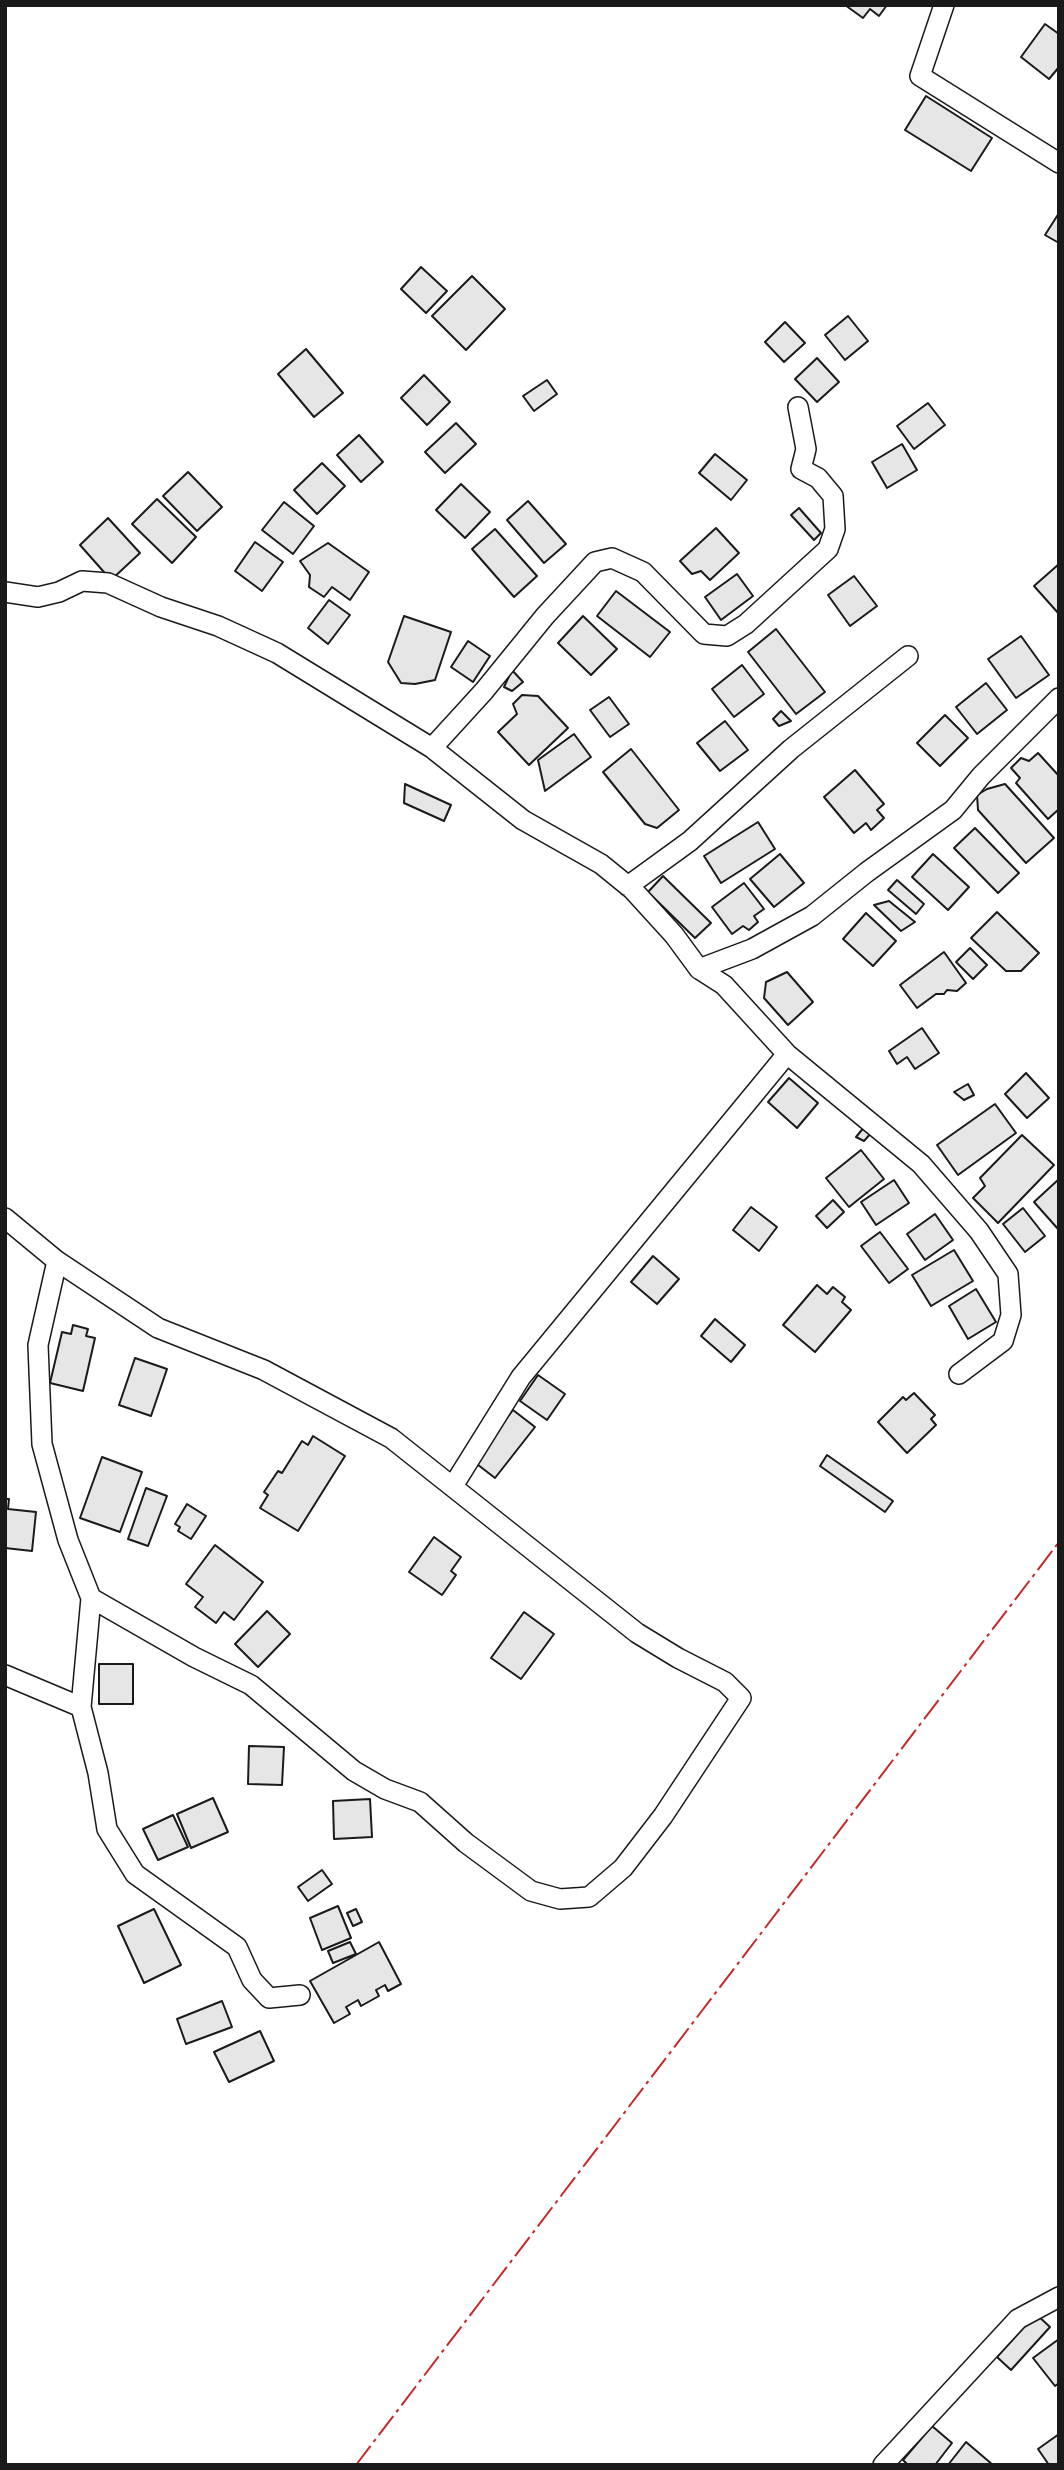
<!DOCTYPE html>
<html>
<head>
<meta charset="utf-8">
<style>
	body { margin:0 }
	#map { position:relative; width:1064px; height:2470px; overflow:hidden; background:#fff; font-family:Cabin,sans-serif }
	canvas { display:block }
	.frame { position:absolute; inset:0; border:7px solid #1a1a1a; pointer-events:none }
</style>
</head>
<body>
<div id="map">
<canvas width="1064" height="2470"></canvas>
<div class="frame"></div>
</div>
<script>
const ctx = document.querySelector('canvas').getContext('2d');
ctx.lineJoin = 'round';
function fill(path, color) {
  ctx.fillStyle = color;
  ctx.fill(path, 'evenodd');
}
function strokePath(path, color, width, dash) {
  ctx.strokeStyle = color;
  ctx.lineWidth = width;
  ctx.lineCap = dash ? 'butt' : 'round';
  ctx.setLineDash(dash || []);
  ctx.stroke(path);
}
const building = new Path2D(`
	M 845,5 L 887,5 L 879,16 L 870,9 L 863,18 Z
	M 1045,24 L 1059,34 L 1059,67 L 1049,79 L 1021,57 Z
	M 926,96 L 992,138 L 971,171 L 905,130 Z
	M 1059,213 L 1059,243 L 1045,235 Z
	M 421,267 L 447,291 L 426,313 L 401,289 Z
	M 472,276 L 505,309 L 466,350 L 432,316 Z
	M 848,316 L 868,341 L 845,360 L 825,335 Z
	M 785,322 L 805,343 L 784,362 L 765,342 Z
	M 306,349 L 343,393 L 314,417 L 278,374 Z
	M 817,358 L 839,382 L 817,402 L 795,379 Z
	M 424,375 L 450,402 L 427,425 L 401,398 Z
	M 547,380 L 557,394 L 534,411 L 523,396 Z
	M 928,403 L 945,425 L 914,449 L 897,426 Z
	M 456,423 L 476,444 L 445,473 L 425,452 Z
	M 359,435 L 383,462 L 361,482 L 337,455 Z
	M 902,444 L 917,470 L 887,488 L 872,462 Z
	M 715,454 L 747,480 L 731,500 L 699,473 Z
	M 322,463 L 345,486 L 317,514 L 294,490 Z
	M 188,472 L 222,507 L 197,531 L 163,496 Z
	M 461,484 L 490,512 L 465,538 L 436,510 Z
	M 157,499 L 196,537 L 172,563 L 132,524 Z
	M 528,501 L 566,544 L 544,563 L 507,520 Z
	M 284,502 L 314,526 L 293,554 L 262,530 Z
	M 799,508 L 821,533 L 814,540 L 791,515 Z
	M 108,518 L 140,553 L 111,580 L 80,545 Z
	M 716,528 L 739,553 L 710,580 L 701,571 L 692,574 L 680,561 Z
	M 495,529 L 537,576 L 514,597 L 472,549 Z
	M 255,542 L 283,562 L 262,591 L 235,571 Z
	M 328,543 L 369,572 L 350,600 L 332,587 L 324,597 L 309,587 L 310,575 L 300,561 Z
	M 1059,564 L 1059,614 L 1034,586 Z
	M 737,574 L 753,596 L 721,620 L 705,597 Z
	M 854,576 L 877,606 L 850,626 L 828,595 Z
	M 616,591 L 670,632 L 650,657 L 597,616 Z
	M 329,600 L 350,615 L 328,644 L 308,628 Z
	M 404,616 L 451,632 L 435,680 L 415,684 L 401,683 L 388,662 Z
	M 583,616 L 617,649 L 591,675 L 558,643 Z
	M 776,629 L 825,692 L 796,714 L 748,652 Z
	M 1021,636 L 1049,675 L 1016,698 L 988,659 Z
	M 468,641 L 490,656 L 473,682 L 451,667 Z
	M 742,665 L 764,694 L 734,717 L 712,689 Z
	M 512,670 L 523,682 L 512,691 L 504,687 Z
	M 986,683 L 1007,710 L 977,734 L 956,707 Z
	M 522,695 L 538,696 L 568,728 L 529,765 L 498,732 L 517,714 L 513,704 Z
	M 609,697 L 629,724 L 610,737 L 590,710 Z
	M 781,711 L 791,721 L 779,726 L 773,719 Z
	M 945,715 L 968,738 L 940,766 L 917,743 Z
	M 725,721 L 748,750 L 720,771 L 697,743 Z
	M 574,734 L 591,757 L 545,791 L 538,760 Z
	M 631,749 L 679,810 L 657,828 L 645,824 L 603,772 Z
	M 1038,753 L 1059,776 L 1059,809 L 1048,819 L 1016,783 L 1020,778 L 1011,768 L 1021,758 L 1029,761 Z
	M 855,770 L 884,804 L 877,810 L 884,818 L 871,830 L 866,823 L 854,833 L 824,797 Z
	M 405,784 L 451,805 L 444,821 L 404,803 Z
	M 1005,784 L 1054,838 L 1026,863 L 978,810 L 977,795 L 987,789 Z
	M 758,822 L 775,849 L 721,883 L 704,856 Z
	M 975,828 L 1019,873 L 998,893 L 954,848 Z
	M 780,854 L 804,883 L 774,907 L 750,879 Z
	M 933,854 L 969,887 L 948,910 L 912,877 Z
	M 663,876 L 711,923 L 695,938 L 648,892 Z
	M 897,880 L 924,904 L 916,914 L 888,890 Z
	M 744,883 L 764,909 L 754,916 L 758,922 L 749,930 L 743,926 L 732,934 L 712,907 Z
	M 889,901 L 915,922 L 901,931 L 874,905 Z
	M 997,912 L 1039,953 L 1021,971 L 1006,971 L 971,938 Z
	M 866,913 L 896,941 L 873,966 L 843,939 Z
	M 970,948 L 987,965 L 973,979 L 956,962 Z
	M 944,952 L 966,983 L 957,991 L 947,990 L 944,994 L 936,994 L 917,1008 L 900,985 Z
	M 787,972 L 813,1002 L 788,1025 L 764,998 L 766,982 Z
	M 922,1028 L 939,1053 L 915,1069 L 907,1057 L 897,1064 L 889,1051 Z
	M 1026,1073 L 1049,1098 L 1027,1118 L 1005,1094 Z
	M 789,1078 L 818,1103 L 797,1128 L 768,1102 Z
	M 968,1084 L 974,1095 L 964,1100 L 954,1092 Z
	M 995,1104 L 1016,1133 L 958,1175 L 937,1145 Z
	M 865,1126 L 872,1132 L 864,1141 L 856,1137 Z
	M 1022,1135 L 1054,1165 L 998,1223 L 973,1198 L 985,1186 L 980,1178 Z
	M 861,1150 L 884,1179 L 849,1207 L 826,1178 Z
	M 1059,1179 L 1059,1228 L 1058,1229 L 1034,1202 Z
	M 894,1180 L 909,1203 L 876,1225 L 861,1202 Z
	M 833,1200 L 844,1212 L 827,1228 L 816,1216 Z
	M 751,1207 L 777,1227 L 759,1251 L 733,1230 Z
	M 1023,1208 L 1045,1236 L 1025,1252 L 1003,1224 Z
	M 935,1214 L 953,1240 L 925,1260 L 907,1234 Z
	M 880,1232 L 908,1269 L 889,1283 L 861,1246 Z
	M 954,1250 L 973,1281 L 931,1306 L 912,1275 Z
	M 653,1256 L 679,1279 L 657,1304 L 631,1282 Z
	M 817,1285 L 827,1294 L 833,1287 L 845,1297 L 842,1302 L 851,1310 L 815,1352 L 783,1325 Z
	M 976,1289 L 996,1322 L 968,1339 L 949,1306 Z
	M 715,1319 L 745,1345 L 731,1362 L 701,1336 Z
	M 73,1325 L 88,1329 L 86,1336 L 95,1338 L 83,1391 L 50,1383 L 62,1332 L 71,1334 Z
	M 135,1358 L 167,1369 L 151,1416 L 119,1405 Z
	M 538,1375 L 565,1394 L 547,1420 L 520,1401 Z
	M 914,1393 L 935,1415 L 931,1419 L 936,1425 L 907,1453 L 878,1422 L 903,1397 L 906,1400 Z
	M 513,1410 L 535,1427 L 495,1478 L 473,1461 Z
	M 313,1436 L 345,1456 L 298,1531 L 260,1508 L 268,1495 L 264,1492 L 278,1471 L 282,1473 L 302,1441 L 308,1445 Z
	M 827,1455 L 893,1501 L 885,1512 L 820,1466 Z
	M 102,1457 L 142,1472 L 120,1532 L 80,1518 Z
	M 146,1488 L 167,1496 L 148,1546 L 128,1539 Z
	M 5,1499 L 9,1499 L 8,1509 L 36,1512 L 32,1551 L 5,1548 Z
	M 187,1504 L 206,1516 L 191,1539 L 178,1531 L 180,1527 L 175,1524 Z
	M 434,1537 L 461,1557 L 451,1571 L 456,1575 L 442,1595 L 409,1572 Z
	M 215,1545 L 263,1582 L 234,1620 L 224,1612 L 216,1623 L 195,1607 L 203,1597 L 186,1584 Z
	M 267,1611 L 290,1634 L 258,1667 L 235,1644 Z
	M 524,1612 L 554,1634 L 521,1679 L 491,1658 Z
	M 99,1664 L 133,1664 L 133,1704 L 99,1704 Z
	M 249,1746 L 284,1747 L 282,1785 L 248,1784 Z
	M 213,1798 L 228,1832 L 191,1848 L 177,1814 Z
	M 370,1799 L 372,1837 L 334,1839 L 333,1801 Z
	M 173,1815 L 188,1847 L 158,1860 L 143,1829 Z
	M 322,1870 L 332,1884 L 308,1901 L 298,1887 Z
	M 338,1906 L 351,1938 L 322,1950 L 310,1918 Z
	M 154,1909 L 181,1965 L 144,1983 L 118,1926 Z
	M 356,1909 L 362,1922 L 353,1926 L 347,1913 Z
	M 350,1942 L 356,1954 L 333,1963 L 328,1951 Z
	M 379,1942 L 401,1984 L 388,1991 L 385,1985 L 376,1990 L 379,1996 L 361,2006 L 358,2000 L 346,2007 L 350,2014 L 334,2023 L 310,1981 Z
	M 222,2001 L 232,2027 L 186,2044 L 177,2019 Z
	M 260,2031 L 274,2061 L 229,2082 L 214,2052 Z
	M 1036,2314 L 1050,2327 L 1011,2370 L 997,2357 Z
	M 1059,2339 L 1059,2383 L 1055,2386 L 1033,2358 Z
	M 932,2426 L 952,2443 L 935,2465 L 908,2465 L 903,2460 Z
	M 1059,2434 L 1059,2465 L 1049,2465 L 1038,2449 Z
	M 966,2442 L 993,2465 L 948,2465 Z`);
fill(building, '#e6e6e6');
strokePath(building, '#1a1a1a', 2);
const street = new Path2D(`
	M 944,5 L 920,76 L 1059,163
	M 5,592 L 38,597 L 59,592 L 82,581 L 108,583 L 161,607 L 218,626 L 277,653 L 432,748 L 523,820 L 601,864 L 633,890 L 674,935 L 699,969 L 752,949 L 812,916 L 867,872 L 953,810 L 981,776 L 1059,698
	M 432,748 L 484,691 L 545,616 L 595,562 L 612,558 L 643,572 L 704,634 L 727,636 L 746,624 L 828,549 L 835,529 L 833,496 L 818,478 L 801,469 L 806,449 L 798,407
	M 628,886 L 690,841 L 791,749 L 908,656
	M 699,969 L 724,985 L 787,1054 L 921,1164 L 979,1231 L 1008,1274 L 1011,1315 L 1003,1341 L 959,1374
	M 5,1218 L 57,1261 L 158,1328 L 264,1370 L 391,1438 L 637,1633 L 678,1658 L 725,1682 L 741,1698 L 663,1816 L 623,1868 L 589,1897 L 560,1899 L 531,1891 L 466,1843 L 420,1802 L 385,1789 L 354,1771 L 251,1685 L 194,1657 L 91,1598
	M 453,1486 L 521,1377 L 787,1054
	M 5,1675 L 81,1707 L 91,1598 L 68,1540 L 42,1444 L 38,1345 L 57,1261
	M 81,1707 L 98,1773 L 107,1829 L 135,1874 L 237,1947 L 252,1980 L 269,1998 L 300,1995
	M 883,2465 L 1018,2319 L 1059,2297`);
strokePath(street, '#1a1a1a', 22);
strokePath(street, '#fff', 19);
strokePath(new Path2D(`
	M 356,2465 L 1059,1542`), '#c62828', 2, [24, 5, 3.5, 5]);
</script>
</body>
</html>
